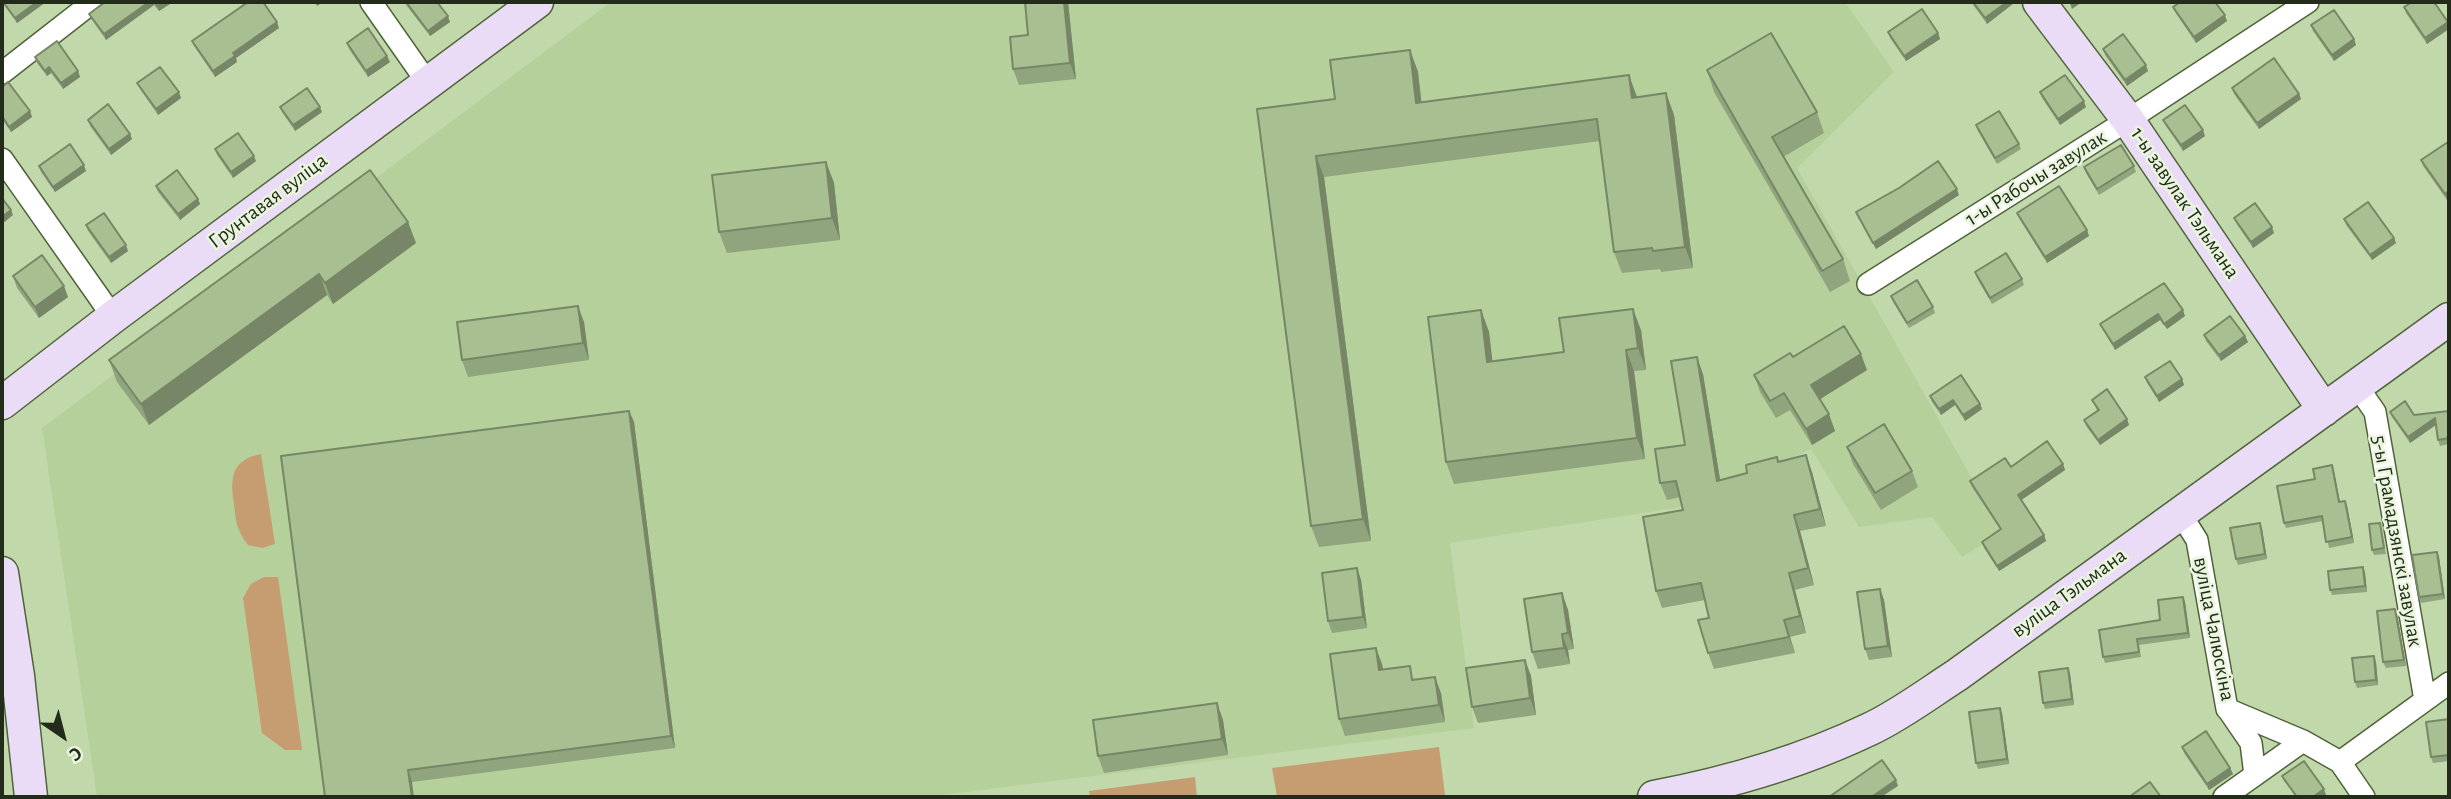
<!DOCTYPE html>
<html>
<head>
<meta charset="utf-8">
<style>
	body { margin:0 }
	#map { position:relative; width:2451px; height:799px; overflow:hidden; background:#c1d9aa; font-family:"Alegreya Sans",sans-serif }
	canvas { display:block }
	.frame { position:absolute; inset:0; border:4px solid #232c1a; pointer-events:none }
	.north { position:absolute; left:28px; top:701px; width:70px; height:70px; -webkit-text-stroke:5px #e9f5dd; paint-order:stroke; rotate:145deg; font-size:19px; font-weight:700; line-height:28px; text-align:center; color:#232c1a }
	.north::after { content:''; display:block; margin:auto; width:24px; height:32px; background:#232c1a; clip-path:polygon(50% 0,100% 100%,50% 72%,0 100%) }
</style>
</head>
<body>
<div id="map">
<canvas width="2451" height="799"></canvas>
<div class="frame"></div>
<div class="north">С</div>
</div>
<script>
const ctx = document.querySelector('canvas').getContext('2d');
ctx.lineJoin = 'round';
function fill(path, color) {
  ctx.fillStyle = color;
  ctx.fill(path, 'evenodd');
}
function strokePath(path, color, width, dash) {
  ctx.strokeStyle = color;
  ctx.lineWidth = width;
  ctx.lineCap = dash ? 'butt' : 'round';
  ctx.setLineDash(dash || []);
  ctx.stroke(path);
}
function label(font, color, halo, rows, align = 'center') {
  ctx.font = font + ' "Alegreya Sans",sans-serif';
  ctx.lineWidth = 5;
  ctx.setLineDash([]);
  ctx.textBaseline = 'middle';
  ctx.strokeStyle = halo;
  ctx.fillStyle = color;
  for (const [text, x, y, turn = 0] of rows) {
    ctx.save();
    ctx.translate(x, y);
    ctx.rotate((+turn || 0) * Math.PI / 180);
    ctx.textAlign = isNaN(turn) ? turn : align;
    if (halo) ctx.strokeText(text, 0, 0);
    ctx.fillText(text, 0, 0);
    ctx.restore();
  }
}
fill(new Path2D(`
	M 611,2 L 1845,2 L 1894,72 L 1797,168 L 2002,532 L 1962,557 L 1932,517 L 1859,527 L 1811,449 L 1695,505 L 1450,543 L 1474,728 L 926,797 L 97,797 L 42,428 Z`), '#b5d09a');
fill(new Path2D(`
	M 261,454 L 275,544 L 262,548 L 248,545 C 237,530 236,523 234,504 C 230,478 231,460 261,454 Z
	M 264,577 L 278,577 L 302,750 L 285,750 L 262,733 L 243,598 L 251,584 Z
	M 1439,747 L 1445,795 L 1431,797 L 1277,797 L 1272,768 Z
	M 1195,777 L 1197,797 L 1090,797 L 1089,791 Z`), '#c59d70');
const street = new Path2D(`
	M 371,2 L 427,82
	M 2,73 L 93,2
	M 2,159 L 113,317
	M 1868,284 L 2128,120 L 2308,2
	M 2357,386 L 2375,412 L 2425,700
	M 2180,513 L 2197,540 L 2227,709 L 2303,741 L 2340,762 L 2364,797
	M 2229,711 L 2251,743 L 2255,775
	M 2340,762 L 2449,683
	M 2224,797 L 2303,741`);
const secondary = new Path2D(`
	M 2039,2 L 2128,120 L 2324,410
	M 2,403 L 113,317 L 537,2
	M 2,573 L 18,676 L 31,797
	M 1654,797 C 1728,783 1801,762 1870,729 C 1900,715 1929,693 1957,675 L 2449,319`);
strokePath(street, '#4f6339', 24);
strokePath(secondary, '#4f6339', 35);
strokePath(street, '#fff', 21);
strokePath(secondary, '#eadbf6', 32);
fill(new Path2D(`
	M 2,2 L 46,2 L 17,23 Z
	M 105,2 L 173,2 L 159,11 L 154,5 L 106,40 L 92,20 L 89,14 Z
	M 405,2 L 437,2 L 450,22 L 430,36 L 406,5 Z
	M 1068,2 L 1076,79 L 1019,85 L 1013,69 L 1028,35 Z
	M 1971,2 L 2014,2 L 2014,3 L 1987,24 Z
	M 2173,7 L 2227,21 L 2196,43 L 2175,12 Z
	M 2404,7 L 2449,25 L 2427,44 L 2406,13 Z
	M 2311,25 L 2354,39 L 2356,45 L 2334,61 L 2313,31 Z
	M 279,28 L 236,58 L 237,62 L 215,77 L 194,46 L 192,41 Z
	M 1888,32 L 1938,33 L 1940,39 L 1906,61 L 1890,38 Z
	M 347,43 L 387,56 L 390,62 L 368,77 L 349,49 Z
	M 2103,49 L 2148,71 L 2127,86 L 2105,55 Z
	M 1410,50 L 1418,72 L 1421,102 L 1637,97 L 1666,93 L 1674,115 L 1693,268 L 1661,272 L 1660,269 L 1622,273 L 1614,252 L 1600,141 L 1324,177 L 1371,541 L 1319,547 L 1311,526 L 1257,109 L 1335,99 Z
	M 35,57 L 78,71 L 80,77 L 63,89 L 51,73 L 47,76 L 37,63 Z
	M 1707,70 L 1817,112 L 1824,133 L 1783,157 L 1843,259 L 1850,281 L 1830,292 L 1714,92 Z
	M 137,83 L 181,98 L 158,115 L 140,89 Z
	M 2,87 L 30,111 L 32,117 L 11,132 L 2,119 Z
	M 2232,88 L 2299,94 L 2301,99 L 2259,129 L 2234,94 Z
	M 2040,92 L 2086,107 L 2060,125 L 2042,98 Z
	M 280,107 L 322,112 L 295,131 L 282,112 Z
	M 88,120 L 130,134 L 132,139 L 111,155 L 90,126 Z
	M 2163,120 L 2205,136 L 2183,151 L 2166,126 Z
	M 1976,125 L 2019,144 L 2021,149 L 1997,164 L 1978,131 Z
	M 2448,142 L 2447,200 L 2423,166 L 2421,160 Z
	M 215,149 L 256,161 L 233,178 L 217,155 Z
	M 826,162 L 834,183 L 840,240 L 727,253 L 719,232 Z
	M 39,166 L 86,171 L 55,192 L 41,172 Z
	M 2134,166 L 2136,172 L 2099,195 L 2086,173 L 2084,167 Z
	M 370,170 L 416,243 L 333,304 L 327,295 L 149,425 L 117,382 L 109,360 Z
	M 156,186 L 198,199 L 200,204 L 180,220 L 158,192 Z
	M 1959,195 L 1876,249 L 1856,212 Z
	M 2017,213 L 2087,230 L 2089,236 L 2047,263 L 2019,218 Z
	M 2234,218 L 2274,233 L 2253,248 L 2236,223 Z
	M 2344,219 L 2394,238 L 2396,243 L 2372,260 L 2346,225 Z
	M 86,225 L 128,251 L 111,263 L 88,231 Z
	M 1975,272 L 2022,279 L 2024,285 L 1992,304 L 1977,278 Z
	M 13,276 L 68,297 L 39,318 L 17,288 Z
	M 2164,283 L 2185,316 L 2167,329 L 2160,320 L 2115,350 L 2103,330 L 2100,324 Z
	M 1891,296 L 1933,307 L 1935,313 L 1909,328 L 1893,302 Z
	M 1481,310 L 1489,332 L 1492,361 L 1564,352 L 1641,330 L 1646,370 L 1634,371 L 1645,459 L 1454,484 L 1446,462 Z
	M 584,322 L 589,360 L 468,377 L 462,360 Z
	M 2204,335 L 2245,336 L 2248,342 L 2221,361 L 2206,341 Z
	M 1793,357 L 1867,370 L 1820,399 L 1835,431 L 1812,445 L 1790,410 L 1776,418 L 1760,392 L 1754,375 Z
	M 1703,374 L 1720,480 L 1747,473 L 1778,462 L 1812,472 L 1826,526 L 1800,531 L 1814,585 L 1795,590 L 1806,633 L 1790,637 L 1795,653 L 1714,669 L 1708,653 L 1709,618 L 1705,600 L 1662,608 L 1656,591 L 1683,510 L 1680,497 L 1667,500 L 1660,483 L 1685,445 Z
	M 2145,377 L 2182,379 L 2184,385 L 2159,402 L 2147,383 Z
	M 1930,396 L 1980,404 L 1982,409 L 1965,421 L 1955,405 L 1941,415 L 1932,402 Z
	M 2092,400 L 2127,419 L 2129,425 L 2100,445 L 2086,426 L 2084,420 L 2097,410 Z
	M 629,411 L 634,422 L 675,748 L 412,782 L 325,797 Z
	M 2449,411 L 2449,444 L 2440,446 L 2438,440 L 2436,425 L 2410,443 L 2392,417 L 2390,412 L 2414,415 Z
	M 1847,447 L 1912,471 L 1918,487 L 1881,510 L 1853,464 Z
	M 2063,464 L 2065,470 L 2021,500 L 2044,535 L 2046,541 L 1999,571 L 1984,548 L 1982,542 L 2000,529 L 1972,487 L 1970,481 L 2011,467 Z
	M 2332,465 L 2340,502 L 2347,506 L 2354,543 L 2329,548 L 2323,521 L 2286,528 L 2284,523 L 2315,479 Z
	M 2380,523 L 2386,554 L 2374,555 L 2372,550 Z
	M 2262,529 L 2267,559 L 2238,565 L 2236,559 Z
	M 2437,552 L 2439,557 L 2445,599 L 2421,603 L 2419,597 Z
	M 2363,567 L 2365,573 L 2367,592 L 2332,595 L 2330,590 Z
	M 1357,568 L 1361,580 L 1367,628 L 1332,633 L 1328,621 Z
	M 1880,589 L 1884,600 L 1892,657 L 1869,660 L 1865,649 Z
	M 1562,593 L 1568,610 L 1574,649 L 1568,650 L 1570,664 L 1538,669 L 1532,652 Z
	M 2185,602 L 2190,638 L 2139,645 L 2141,657 L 2105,663 L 2103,657 Z
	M 2395,609 L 2397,614 L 2406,666 L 2386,668 L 2383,662 Z
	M 1525,660 L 1531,676 L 1536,715 L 1478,723 L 1472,707 Z
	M 2376,662 L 2378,685 L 2357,688 L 2355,682 Z
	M 1382,664 L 1383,669 L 1415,679 L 1441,693 L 1445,722 L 1345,736 L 1339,719 Z
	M 2070,674 L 2074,705 L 2045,709 L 2043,703 Z
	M 1217,703 L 1223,720 L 1228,755 L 1104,773 L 1098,756 Z
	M 2002,713 L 2009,764 L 1978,769 L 1976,763 Z
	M 2449,719 L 2449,761 L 2433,763 L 2431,757 Z
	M 2182,747 L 2230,768 L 2233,774 L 2209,790 L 2184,753 Z
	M 2282,776 L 2326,795 L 2323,797 L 2296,797 L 2284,781 Z`), '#90a47d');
fill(new Path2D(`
	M 37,2 L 46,2 L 17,23 L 15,18 Z
	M 149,2 L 153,2 L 154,5 L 106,40 L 104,34 Z
	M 162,2 L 173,2 L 159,11 L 157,6 Z
	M 315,2 L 323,2 L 317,6 Z
	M 1064,2 L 1068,2 L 1076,79 L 1070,63 Z
	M 2007,2 L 2014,2 L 2014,3 L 1987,24 L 1985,18 Z
	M 2072,2 L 2082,2 L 2072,9 L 2070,3 Z
	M 2225,15 L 2227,21 L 2196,43 L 2194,37 Z
	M 448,16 L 450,22 L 430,36 L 428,31 Z
	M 277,22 L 279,28 L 236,58 L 237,62 L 215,77 L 213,71 L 233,53 Z
	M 2448,22 L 2449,29 L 2427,44 L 2425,38 Z
	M 1938,33 L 1940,39 L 1906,61 L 1904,56 Z
	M 2354,39 L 2356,45 L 2334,61 L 2332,55 Z
	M 1410,50 L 1418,72 L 1424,124 L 1416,103 Z
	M 387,56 L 390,62 L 368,77 L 366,71 Z
	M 2146,65 L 2148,71 L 2127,86 L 2125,80 Z
	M 49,67 L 51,73 L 47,76 L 45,71 Z
	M 78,71 L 80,77 L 63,89 L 61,83 Z
	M 1629,75 L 1637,97 L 1640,119 L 1632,98 Z
	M 179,92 L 181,98 L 158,115 L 156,109 Z
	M 1666,93 L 1674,115 L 1693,268 L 1685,247 Z
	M 2299,94 L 2301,99 L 2259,129 L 2257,123 Z
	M 2084,101 L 2086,107 L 2060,125 L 2058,119 Z
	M 320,107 L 322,112 L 295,131 L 293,125 Z
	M 30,111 L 32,117 L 11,132 L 9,127 Z
	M 2203,130 L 2205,136 L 2183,151 L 2181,145 Z
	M 130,134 L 132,139 L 111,155 L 109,149 Z
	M 254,156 L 256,161 L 233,178 L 231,172 Z
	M 1316,156 L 1324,177 L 1371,541 L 1363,519 Z
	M 826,162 L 834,183 L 840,240 L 832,218 Z
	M 84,165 L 86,171 L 55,192 L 53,187 Z
	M 1957,189 L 1959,195 L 1876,249 L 1873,243 Z
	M 2449,191 L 2449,199 L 2447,200 L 2445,194 Z
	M 198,199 L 200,204 L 180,220 L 178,214 Z
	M 11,210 L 13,215 L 2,224 L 2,217 Z
	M 408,222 L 416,243 L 333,304 L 325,283 Z
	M 2272,227 L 2274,233 L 2253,248 L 2251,242 Z
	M 2087,230 L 2089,236 L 2047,263 L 2045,257 Z
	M 2394,238 L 2396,243 L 2372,260 L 2370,255 Z
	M 126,245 L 128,251 L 111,263 L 109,257 Z
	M 319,274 L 327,295 L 149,425 L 141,404 Z
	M 64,286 L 68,297 L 39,318 L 35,307 Z
	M 578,306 L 584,322 L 589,360 L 583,343 Z
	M 1633,309 L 1641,330 L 1646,370 L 1638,348 Z
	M 1481,310 L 1489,332 L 1495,383 L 1487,362 Z
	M 2183,310 L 2185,316 L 2167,329 L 2164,324 Z
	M 2158,314 L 2160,320 L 2115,350 L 2113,344 Z
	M 2245,336 L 2248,342 L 2221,361 L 2219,355 Z
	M 1626,350 L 1634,371 L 1645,459 L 1637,438 Z
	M 1861,354 L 1867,370 L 1817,401 L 1811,385 Z
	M 1697,357 L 1703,374 L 1723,498 L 1717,481 Z
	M 2182,379 L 2184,385 L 2159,402 L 2157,396 Z
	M 1953,400 L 1955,405 L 1941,415 L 1939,409 Z
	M 1980,404 L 1982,409 L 1965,421 L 1963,415 Z
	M 629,411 L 634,422 L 675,748 L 671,736 Z
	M 1829,414 L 1835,431 L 1812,445 L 1806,429 Z
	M 2435,418 L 2437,424 L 2410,443 L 2408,437 Z
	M 2127,419 L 2129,425 L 2100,445 L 2098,440 Z
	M 1806,455 L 1812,472 L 1826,526 L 1820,509 Z
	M 2063,464 L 2065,470 L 2020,501 L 2018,495 Z
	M 2332,465 L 2334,471 L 2341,508 L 2339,502 Z
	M 2345,501 L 2347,506 L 2354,543 L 2352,537 Z
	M 1794,515 L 1800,531 L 1814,585 L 1808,568 Z
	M 2260,523 L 2262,529 L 2267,559 L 2265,554 Z
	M 2044,535 L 2046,541 L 1999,571 L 1997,566 Z
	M 2437,552 L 2439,557 L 2445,599 L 2443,594 Z
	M 2363,567 L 2365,573 L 2367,592 L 2365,586 Z
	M 1357,568 L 1361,580 L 1367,628 L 1363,617 Z
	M 1789,573 L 1795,590 L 1806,633 L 1800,616 Z
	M 1880,589 L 1884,600 L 1892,657 L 1888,646 Z
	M 1562,593 L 1568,610 L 1574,649 L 1568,633 Z
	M 2183,597 L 2185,602 L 2190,638 L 2188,633 Z
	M 2395,609 L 2397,614 L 2406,666 L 2404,660 Z
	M 1784,620 L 1790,637 L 1795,653 L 1789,637 Z
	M 1562,634 L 1568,650 L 1570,664 L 1564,648 Z
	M 1376,648 L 1382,664 L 1385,686 L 1379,670 Z
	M 2374,656 L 2376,662 L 2378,685 L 2376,680 Z
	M 1525,660 L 1531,676 L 1536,715 L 1530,698 Z
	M 2068,668 L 2070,674 L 2074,705 L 2072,699 Z
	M 1435,677 L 1441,693 L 1445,722 L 1439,705 Z
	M 1217,703 L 1223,720 L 1228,755 L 1222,739 Z
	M 2000,708 L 2002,713 L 2009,764 L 2007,759 Z
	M 2230,768 L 2233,774 L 2209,790 L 2207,784 Z
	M 408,770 L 412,782 L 414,797 L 412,797 Z
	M 1896,780 L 1898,786 L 1881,797 L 1873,797 L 1873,796 Z
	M 2324,789 L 2326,795 L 2323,797 L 2313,797 Z`), '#768666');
const building = new Path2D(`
	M 3,2 L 37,2 L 15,18 Z
	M 105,2 L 149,2 L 104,34 L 89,14 Z
	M 154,2 L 162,2 L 157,6 Z
	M 248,2 L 263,2 L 277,22 L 233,53 L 235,56 L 213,71 L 192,41 Z
	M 406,2 L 437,2 L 448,16 L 428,31 Z
	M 1025,2 L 1064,2 L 1070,63 L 1013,69 L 1010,37 L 1028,35 Z
	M 1973,2 L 2007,2 L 1985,18 Z
	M 2180,2 L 2215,2 L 2225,15 L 2194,37 L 2173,7 Z
	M 2412,2 L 2434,2 L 2448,22 L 2425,38 L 2404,7 Z
	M 1922,9 L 1938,33 L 1904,56 L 1888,32 Z
	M 2334,10 L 2354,39 L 2332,55 L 2311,25 Z
	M 368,28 L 387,56 L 366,71 L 347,43 Z
	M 1771,33 L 1817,112 L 1772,137 L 1843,259 L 1822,271 L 1707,70 Z
	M 2123,34 L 2146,65 L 2125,80 L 2103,49 Z
	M 57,41 L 78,71 L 61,83 L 49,67 L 45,71 L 35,57 Z
	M 1410,50 L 1416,103 L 1629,75 L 1632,98 L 1666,93 L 1685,247 L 1653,251 L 1652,248 L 1614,252 L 1597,119 L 1316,156 L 1363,519 L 1311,526 L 1257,109 L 1335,99 L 1330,60 Z
	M 2274,58 L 2299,94 L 2257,123 L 2232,88 Z
	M 160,67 L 179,92 L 156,109 L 137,83 Z
	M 2065,75 L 2084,101 L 2058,119 L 2040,92 Z
	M 8,82 L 30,111 L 9,127 L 2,116 L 2,87 Z
	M 307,88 L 320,107 L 293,125 L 280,107 Z
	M 108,104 L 130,134 L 109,149 L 88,120 Z
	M 2185,105 L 2203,130 L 2181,145 L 2163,120 Z
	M 1999,111 L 2019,144 L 1995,158 L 1976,125 Z
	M 238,133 L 254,156 L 231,172 L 215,149 Z
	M 2448,142 L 2449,143 L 2449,191 L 2445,194 L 2421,160 Z
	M 70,144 L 84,165 L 53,187 L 39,166 Z
	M 2121,145 L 2134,166 L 2097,189 L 2084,167 Z
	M 1938,161 L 1957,189 L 1873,243 L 1856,212 L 1899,188 Z
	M 826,162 L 832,218 L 719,232 L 712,175 Z
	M 177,170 L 198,199 L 178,214 L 156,186 Z
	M 370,170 L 408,222 L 325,283 L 319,274 L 141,404 L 109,360 Z
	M 2059,186 L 2087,230 L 2045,257 L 2017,213 Z
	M 2,198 L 11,210 L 2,217 Z
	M 2368,202 L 2394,238 L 2370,255 L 2344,219 Z
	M 2255,203 L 2272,227 L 2251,242 L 2234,218 Z
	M 104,213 L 126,245 L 109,257 L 86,225 Z
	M 2006,253 L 2022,279 L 1990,298 L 1975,272 Z
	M 42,255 L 64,286 L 35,307 L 13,276 Z
	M 1917,280 L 1933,307 L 1907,323 L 1891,296 Z
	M 2164,283 L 2183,310 L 2164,324 L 2158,314 L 2113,344 L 2100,324 Z
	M 578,306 L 583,343 L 462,360 L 457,322 Z
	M 1633,309 L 1638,348 L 1626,350 L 1637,438 L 1446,462 L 1428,317 L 1481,310 L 1487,362 L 1564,352 L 1559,318 Z
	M 2230,316 L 2245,336 L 2219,355 L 2204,335 Z
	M 1844,326 L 1861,354 L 1811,385 L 1829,414 L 1806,429 L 1784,393 L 1770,401 L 1754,375 L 1790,353 L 1793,357 Z
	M 1697,357 L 1717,481 L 1747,473 L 1746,465 L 1777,457 L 1778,462 L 1806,455 L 1820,509 L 1794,515 L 1808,568 L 1789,573 L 1800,616 L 1784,620 L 1789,637 L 1708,653 L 1698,620 L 1709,618 L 1701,583 L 1656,591 L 1643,517 L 1683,510 L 1676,481 L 1660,483 L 1655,449 L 1685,445 L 1671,361 Z
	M 2170,361 L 2182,379 L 2157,396 L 2145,377 Z
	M 1961,375 L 1980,404 L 1963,415 L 1953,400 L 1939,409 L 1930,396 Z
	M 2107,389 L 2127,419 L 2098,440 L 2084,420 L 2099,410 L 2092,400 Z
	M 2405,401 L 2414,415 L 2449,411 L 2449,438 L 2438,440 L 2435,418 L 2408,437 L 2390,412 Z
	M 629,411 L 671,736 L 408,770 L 412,797 L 325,797 L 281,456 Z
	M 1884,424 L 1912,471 L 1875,493 L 1847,447 Z
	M 2047,441 L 2063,464 L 2018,495 L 2044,535 L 1997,566 L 1982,542 L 2001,529 L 1970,481 L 2005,458 L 2011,467 Z
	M 2332,465 L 2339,502 L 2345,501 L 2352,537 L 2326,542 L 2322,516 L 2284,523 L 2277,486 L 2315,479 L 2313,469 Z
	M 2260,523 L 2265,554 L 2236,559 L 2230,528 Z
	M 2380,523 L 2384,548 L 2372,550 L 2369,524 Z
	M 2437,552 L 2443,594 L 2419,597 L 2412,555 Z
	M 2363,567 L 2365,586 L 2330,590 L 2328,571 Z
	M 1357,568 L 1363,617 L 1328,621 L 1322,573 Z
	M 1880,589 L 1888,646 L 1865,649 L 1857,592 Z
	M 1562,593 L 1568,633 L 1562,634 L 1564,648 L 1532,652 L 1524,599 Z
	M 2183,597 L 2188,633 L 2137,639 L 2139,652 L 2103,657 L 2099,630 L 2160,620 L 2158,600 Z
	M 2395,609 L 2404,660 L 2383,662 L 2377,611 Z
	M 1376,648 L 1379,670 L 1410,666 L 1412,680 L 1435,677 L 1439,705 L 1339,719 L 1330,654 Z
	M 2374,656 L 2376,680 L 2355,682 L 2352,658 Z
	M 1525,660 L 1530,698 L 1472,707 L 1466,668 Z
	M 2068,668 L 2072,699 L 2043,703 L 2039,672 Z
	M 1217,703 L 1222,739 L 1098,756 L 1093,720 Z
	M 2000,708 L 2007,759 L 1976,763 L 1969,712 Z
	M 2449,719 L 2449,755 L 2431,757 L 2426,722 Z
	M 2206,731 L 2230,768 L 2207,784 L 2182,747 Z
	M 1882,760 L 1896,780 L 1873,796 L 1874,797 L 1829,797 Z
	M 2304,761 L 2324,789 L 2313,797 L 2297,797 L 2282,776 Z
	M 2150,782 L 2161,797 L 2129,797 Z`);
fill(building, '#a8bf91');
strokePath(building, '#768666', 2);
label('21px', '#232c1a', '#e9f5dd', [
	["1-ы Рабочы завулак",2036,178,-32],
	["Грунтавая вуліца",268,201,-37],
	["1-ы завулак Тэльмана",2185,203,56],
	["5-ы Грамадзянскі завулак",2397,541,80],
	["вуліца Тэльмана",2069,593,-36],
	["вуліца Чалюскіна",2214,629,79]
]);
</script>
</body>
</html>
